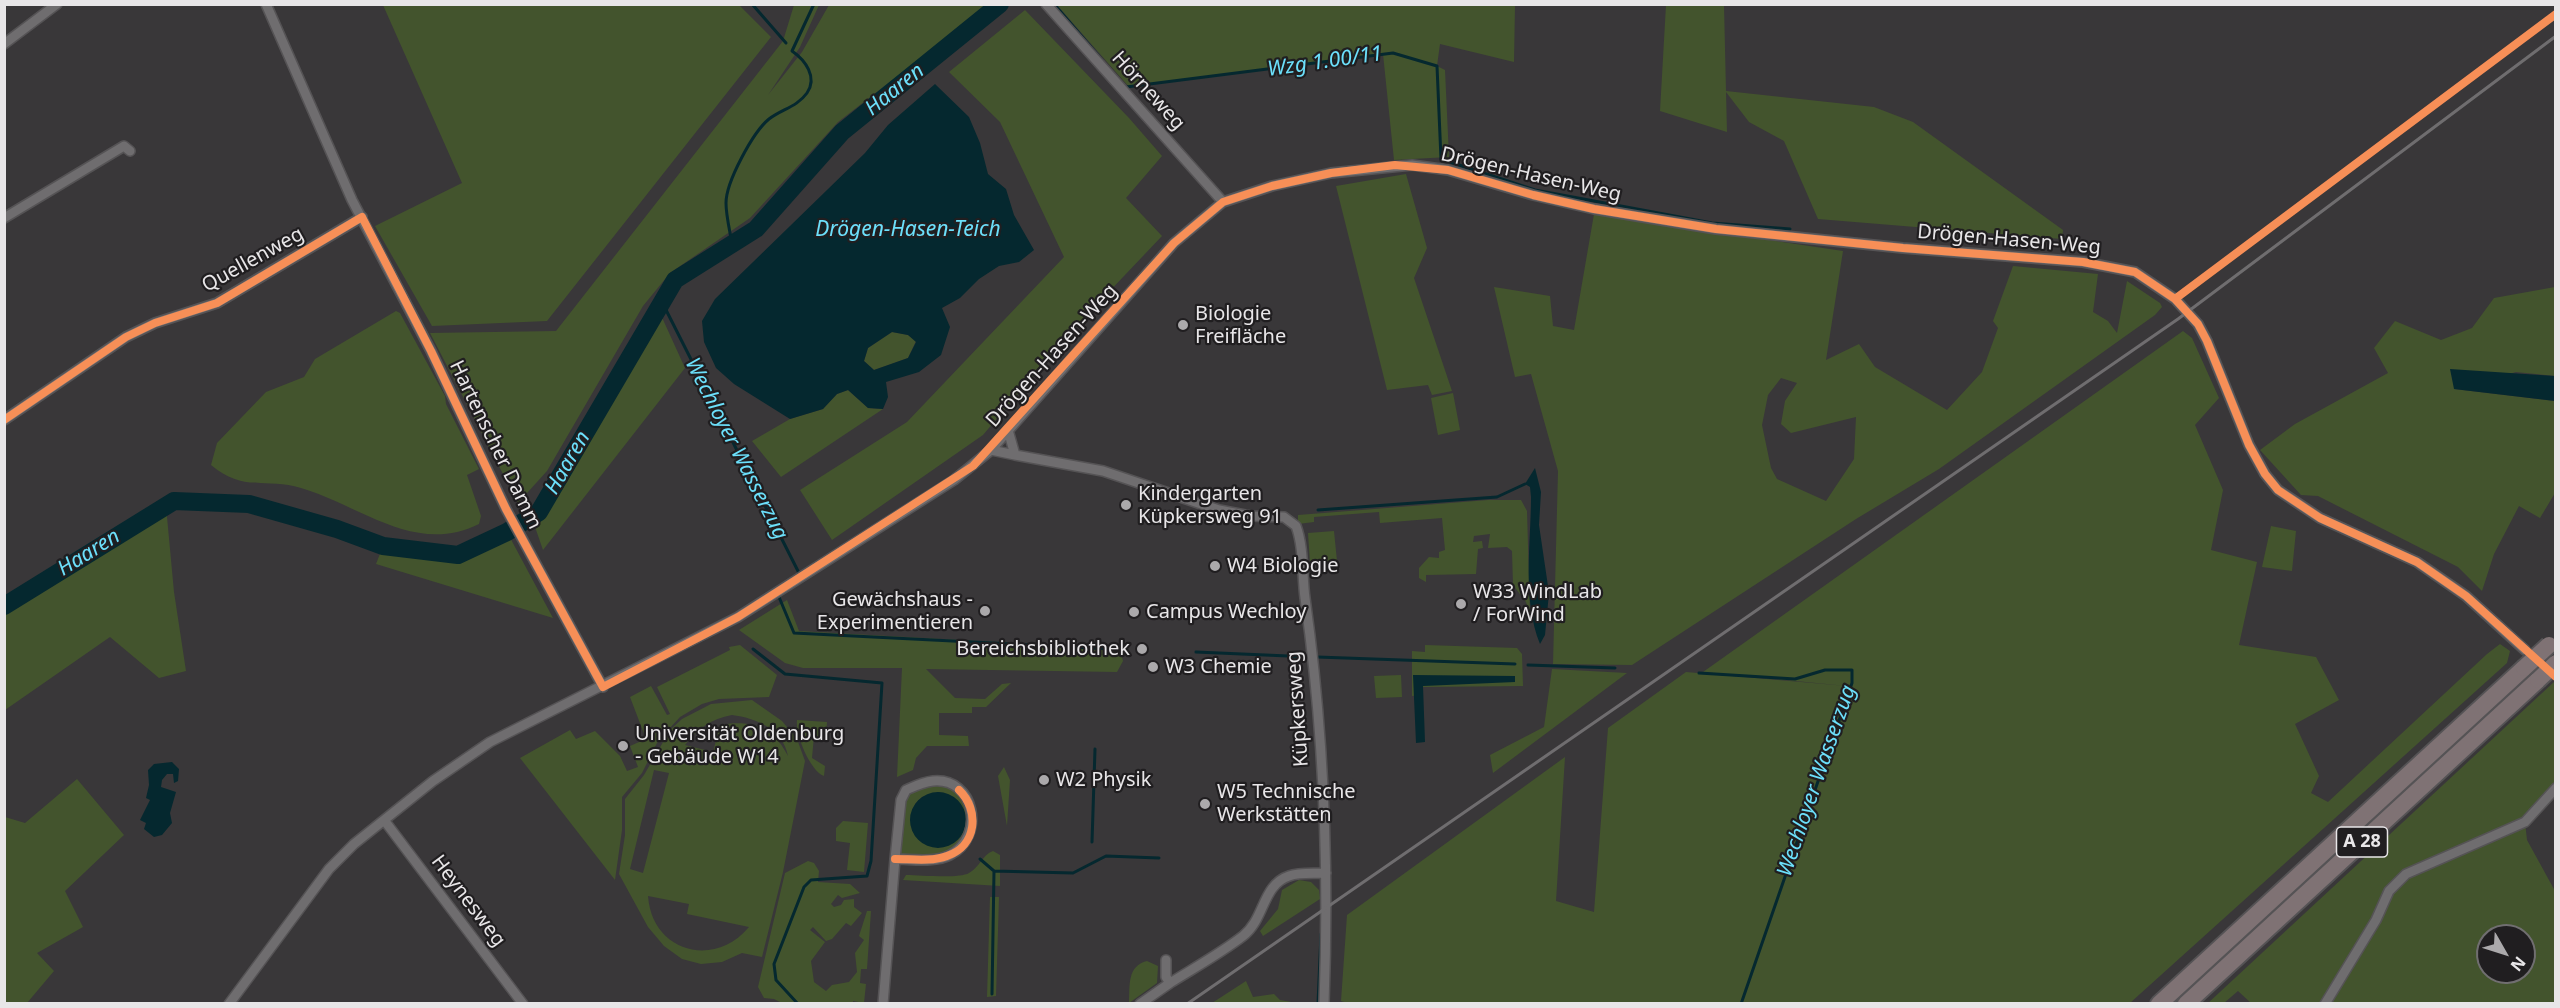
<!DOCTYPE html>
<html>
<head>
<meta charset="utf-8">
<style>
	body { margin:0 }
	#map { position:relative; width:2560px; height:1008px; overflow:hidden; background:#393739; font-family:"Noto Sans",sans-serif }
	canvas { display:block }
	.frame { position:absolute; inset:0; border:6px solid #e8e6e8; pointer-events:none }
	.north { position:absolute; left:2476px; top:924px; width:60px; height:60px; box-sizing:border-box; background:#201e20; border:2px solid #706e70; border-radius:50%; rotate:129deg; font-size:16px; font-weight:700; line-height:24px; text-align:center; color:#e8e6e8 }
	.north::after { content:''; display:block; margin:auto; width:21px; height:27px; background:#aba9ab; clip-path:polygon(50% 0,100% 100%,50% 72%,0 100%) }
</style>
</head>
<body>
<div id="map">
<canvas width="2560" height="1008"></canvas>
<div class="frame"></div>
<div class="north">N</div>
</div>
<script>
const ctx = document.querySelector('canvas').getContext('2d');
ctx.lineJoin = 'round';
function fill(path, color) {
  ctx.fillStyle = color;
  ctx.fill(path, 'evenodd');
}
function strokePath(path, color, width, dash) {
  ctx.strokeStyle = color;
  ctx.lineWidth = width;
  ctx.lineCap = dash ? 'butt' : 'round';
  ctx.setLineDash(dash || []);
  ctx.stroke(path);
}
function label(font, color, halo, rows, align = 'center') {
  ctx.font = font + ' "Noto Sans",sans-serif';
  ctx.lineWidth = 4.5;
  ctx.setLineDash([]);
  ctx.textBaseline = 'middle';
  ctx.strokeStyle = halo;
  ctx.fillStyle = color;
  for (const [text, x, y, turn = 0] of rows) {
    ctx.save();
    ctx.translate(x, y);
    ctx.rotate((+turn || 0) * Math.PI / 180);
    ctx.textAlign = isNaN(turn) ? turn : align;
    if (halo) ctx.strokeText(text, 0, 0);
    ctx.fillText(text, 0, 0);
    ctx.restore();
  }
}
fill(new Path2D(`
	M 383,5 L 739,5 L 771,37 L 547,321 L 432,326 L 375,226 L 462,183 Z
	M 794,5 L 819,5 L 800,47 L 768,95 L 802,52 L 829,5 L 989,5 L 838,122 L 750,218 L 670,273 L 643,306 L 547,471 L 518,503 L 430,333 L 556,331 L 783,41 Z
	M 1057,5 L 1515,5 L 1514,62 L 1440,44 L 1437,66 L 1445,70 L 1449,157 L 1394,160 L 1383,54 L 1129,87 Z
	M 1666,5 L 1724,5 L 1726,91 L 1874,107 L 1913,122 L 2063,230 L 2062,239 L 1818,219 L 1784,141 L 1749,122 L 1726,92 L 1727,132 L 1660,111 Z
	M 1025,10 L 1129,118 L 1162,156 L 1126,198 L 1162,236 L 1067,336 L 983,435 L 832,540 L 800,490 L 907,422 L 1064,257 L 1000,122 L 949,72 Z
	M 1406,174 L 1427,248 L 1414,278 L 1452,391 L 1432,395 L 1428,385 L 1387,390 L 1336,186 Z
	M 1594,214 L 1843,251 L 1826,360 L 1859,344 L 1875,367 L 1947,410 L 1982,372 L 1998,328 L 1993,321 L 2013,266 L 2098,274 L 2093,312 L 2108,321 L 2117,333 L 2127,281 L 2160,303 L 2162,307 L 2155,315 L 1939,469 L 1856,519 L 1632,665 L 1553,664 L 1558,471 L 1531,374 L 1515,377 L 1494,287 L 1550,296 L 1553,326 L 1574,330 ZM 1781,378 L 1797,383 L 1785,401 L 1781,424 L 1791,433 L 1856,417 L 1854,459 L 1826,501 L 1777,479 L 1771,468 L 1762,425 L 1768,395 Z
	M 2555,287 L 2555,376 L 2516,372 L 2454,389 L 2555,401 L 2555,493 L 2540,518 L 2519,506 L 2494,554 L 2482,591 L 2458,567 L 2318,496 L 2301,495 L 2260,450 L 2295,424 L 2388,373 L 2374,348 L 2395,321 L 2441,340 L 2472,328 L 2494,298 Z
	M 396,311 L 400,313 L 445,396 L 446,404 L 479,469 L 467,475 L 481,516 L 479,524 C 415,556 360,505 301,488 C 266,477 244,493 211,465 L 217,443 L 266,392 L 304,377 L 315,359 Z
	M 660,313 L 685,368 L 543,550 L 534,524 L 551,507 Z
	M 2183,331 L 2192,338 L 2219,398 L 2195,425 L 2223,490 L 2211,550 L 2257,562 L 2239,645 L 2316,657 L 2339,700 L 2295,724 L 2319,776 L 2311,793 L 2328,802 L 2487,654 L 2500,644 L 2510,651 L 2507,663 L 2130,1003 L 1351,1004 L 1341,1001 L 1347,915 L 1565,757 L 1556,901 L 1594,912 L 1608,728 L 1686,672 L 1847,686 L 1703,672 Z
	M 892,332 L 908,335 L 916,341 L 908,358 L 874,370 L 864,361 L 868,348 Z
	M 848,390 L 868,408 L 883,409 L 781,477 L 752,441 L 790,419 L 823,409 L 837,394 Z
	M 1453,393 L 1460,430 L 1438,435 L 1431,398 Z
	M 1488,500 L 1521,500 L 1527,511 L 1530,615 L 1526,602 L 1513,585 L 1512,551 L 1507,547 L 1488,548 L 1490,534 L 1474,536 L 1473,542 L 1482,541 L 1483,548 L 1478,549 L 1476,574 L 1426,575 L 1426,582 L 1419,578 L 1419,568 L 1429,557 L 1439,558 L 1439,552 L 1445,550 L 1442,518 L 1380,523 L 1379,512 L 1314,517 L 1314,522 L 1298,524 L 1298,515 Z
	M 166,506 L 174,592 L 186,671 L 159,678 L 110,637 L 5,710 L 5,604 Z
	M 2271,526 L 2296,531 L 2292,571 L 2262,567 Z
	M 1334,531 L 1337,561 L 1310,563 L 1308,533 Z
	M 507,532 L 553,618 L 376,564 L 383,546 L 458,555 Z
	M 787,600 L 799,631 L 1120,649 L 1123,661 L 1117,672 L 926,669 L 955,698 L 985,699 L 1002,684 L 1011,683 L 986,707 L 972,707 L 972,713 L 939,713 L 939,735 L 968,736 L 969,746 L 927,746 L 916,758 L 913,770 L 897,777 L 902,668 L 803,668 L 785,663 L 739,630 Z
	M 740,645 L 777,675 L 769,697 L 719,699 L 702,704 L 680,717 L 658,741 L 642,773 L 622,797 L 622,830 L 615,880 L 520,758 L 570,730 L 576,739 L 595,731 L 620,756 L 627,771 L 638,767 L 630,746 L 646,739 L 630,697 L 651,686 L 667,715 L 670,714 L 657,687 L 730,650 L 729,647 Z
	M 1425,645 L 1517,648 L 1522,654 L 1523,686 L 1423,687 L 1423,695 L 1412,696 L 1412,651 L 1425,652 Z
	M 1552,669 L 1627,673 L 1493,773 L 1490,755 L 1544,727 Z
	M 1401,675 L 1402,697 L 1376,698 L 1374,676 Z
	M 2555,681 L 2555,788 L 2525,822 L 2527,840 L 2555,891 L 2555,1003 L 2252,1004 L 2238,991 L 2224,1003 L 2207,1004 ZM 2488,936 L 2524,936 L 2524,972 L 2488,972 Z
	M 752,700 L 782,721 L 797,739 L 805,761 L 783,872 L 762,957 L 742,953 L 722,962 L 701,964 L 682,959 L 664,946 L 648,927 L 619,874 L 625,835 L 625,799 L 644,775 L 670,730 L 682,719 L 711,704 ZM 732,715 C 756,718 783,729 788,756 C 774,728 752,719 720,725 L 713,752 L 685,745 C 698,728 711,719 732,715 ZM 654,770 L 669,773 L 643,873 L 630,869 ZM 648,896 L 689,904 L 687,914 L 749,927 C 714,969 652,952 648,896 Z
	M 797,720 L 827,722 L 826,737 L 814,736 L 812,758 L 825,766 L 824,776 C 810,771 795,734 797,720 Z
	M 1004,767 L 1010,780 L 1007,826 L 998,776 Z
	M 77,779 L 124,835 L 65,891 L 83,927 L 37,953 L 54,971 L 27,1003 L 5,1003 L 5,817 L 25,823 Z
	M 935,781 L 965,795 L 970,834 L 950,856 L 895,859 L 906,790 ZM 939,792 C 959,797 968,812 963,832 L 915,804 L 922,797 Z
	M 843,821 L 868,823 L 864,872 L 847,870 L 850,843 L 836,841 L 836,828 Z
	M 993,851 L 1000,855 L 1000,886 L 903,880 L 906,875 C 920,875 959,879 969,873 C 980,867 982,855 993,851 Z
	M 808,861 L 814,863 L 819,871 L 818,882 L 850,884 L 860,893 L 842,898 L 838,895 L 831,904 L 834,907 L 841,905 L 844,900 L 854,899 L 854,907 L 862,913 L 851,926 L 846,923 L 832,939 L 826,941 L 813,927 L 810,930 L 825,942 L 811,961 L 814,982 L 826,991 L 832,985 L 849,982 L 857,972 L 855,953 L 864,940 L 859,936 L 867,911 L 871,911 L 867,969 L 861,969 L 860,983 L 866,984 L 864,1003 L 853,1001 L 853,1004 L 782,1003 L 774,999 L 764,998 L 758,987 L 785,873 Z
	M 1299,880 L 1311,882 L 1319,890 L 1320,899 L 1263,936 L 1260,931 L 1278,909 L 1282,890 Z
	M 990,897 L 999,897 L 996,996 L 987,997 Z
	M 1147,961 L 1158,966 L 1157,983 L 1129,1003 C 1130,985 1127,966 1147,961 Z
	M 1246,981 L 1253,997 L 1274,994 L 1280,1000 L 1297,1003 L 1212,1003 Z`), '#43542d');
fill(new Path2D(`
	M 935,84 L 969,117 L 980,143 L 988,174 L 1006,189 L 1014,215 L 1034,250 L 1019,262 L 999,266 L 979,279 L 960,298 L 942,308 L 950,327 L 941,355 L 919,372 L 886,382 L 888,397 L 883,409 L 868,408 L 848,390 L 837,394 L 823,409 L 790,419 L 734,384 L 716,368 L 704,342 L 702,321 L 715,299 L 865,153 L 888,125 ZM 892,332 L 908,335 L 916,342 L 908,358 L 874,370 L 864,361 L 868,348 Z
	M 2450,369 L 2555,376 L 2555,401 L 2454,389 Z
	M 1535,468 L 1541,492 L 1539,525 L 1549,593 L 1545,635 L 1540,644 C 1522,599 1531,544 1531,497 L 1530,487 L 1525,484 Z
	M 1413,675 L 1515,676 L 1515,682 L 1423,686 L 1425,742 L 1416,743 Z
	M 172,762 L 179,769 L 178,781 L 174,783 L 173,774 L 167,774 L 162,780 L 161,787 L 176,792 L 170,813 L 172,823 L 162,835 L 154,837 L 144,829 L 146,823 L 140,820 L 150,800 L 146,798 L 149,785 L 148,770 L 154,764 Z
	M910 820a28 28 0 1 1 56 0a28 28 0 1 1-56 0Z`), '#05282f');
strokePath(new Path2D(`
	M 752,4 L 786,43
	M 1054,4 L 1102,60
	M 1126,87 L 1393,53 L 1437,66 L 1441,159 L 1535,190 L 1712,223 L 1790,229
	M 732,244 C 730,231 726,216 726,203 C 726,182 753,132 769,119 C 782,109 797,107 807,93 C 818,77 805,60 792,51 L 814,4
	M 661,300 L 800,575
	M 1318,510 L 1497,497 L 1525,484
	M 779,597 L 794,633 L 1111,649
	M 753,649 L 785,674 L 882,683 L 871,861 L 867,876 L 811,880 L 804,887 L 774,964 L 776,980 L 798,1004
	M 1196,652 L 1311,657
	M 1317,657 L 1515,664
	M 1528,665 L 1615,668
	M 1699,673 L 1795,679 L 1825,670 L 1852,670 L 1852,683 L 1741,1004
	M 1092,842 L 1095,749
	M 980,859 L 994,871 L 992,994
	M 994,871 L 1073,873 L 1106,856 L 1159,858
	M 1318,1004 L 1321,934`), '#05282f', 3);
strokePath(new Path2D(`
	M 4,606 L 174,501 L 249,504 L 337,529 L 383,546 L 458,555 L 507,532 L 539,512 L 675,280 L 756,229 L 842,132 L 1000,4`), '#05282f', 18);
const street = new Path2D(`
	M 266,4 L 352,200 L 431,351 L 506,509 L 603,687
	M 1046,4 L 1223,202
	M 4,44 L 57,4
	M 4,218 L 124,146 L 130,151
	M 4,420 L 126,337 L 155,323 L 217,303 L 362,217
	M 1008,430 L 1015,455 L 1103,471 L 1219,510 L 1250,516 L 1284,517 L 1296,526 C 1304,547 1302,576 1305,598 C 1324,731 1329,869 1324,1004
	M 991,450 L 1015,455
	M 384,820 L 523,1004
	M 1170,983 C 1194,968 1221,953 1243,936 C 1265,919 1262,885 1289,876 C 1300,872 1314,874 1326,873
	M 229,1004 L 329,869 L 354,844 L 433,781 L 490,742 L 738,617 L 954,480 L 991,450 L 1174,243 L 1223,202 L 1272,186 L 1331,173 L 1412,165 L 1448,170 L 1533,195 L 1594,209 L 1716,229 L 1903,248 L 2083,262 L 2135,272 L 2175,299 L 2198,324 L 2207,341 L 2249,445 L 2265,474 L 2278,490 L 2320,518 L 2417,562 L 2466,596 L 2525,650
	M 883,1004 L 895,859 L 901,800 L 906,790 C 915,786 923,782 933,781 C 975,777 986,837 950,855 C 935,863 911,859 895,859
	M 1140,1004 L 1170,983 L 1166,977 L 1166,960
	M 2325,1004 L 2376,920 L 2389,891 L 2406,874 L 2525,822 L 2556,788`);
const highway = new Path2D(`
	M 2159,1004 L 2524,668
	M 2186,1004 L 2538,680`);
strokePath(street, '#555355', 12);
strokePath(highway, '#555355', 20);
strokePath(street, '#6f6d6f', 9);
strokePath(highway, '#7f7274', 16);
strokePath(new Path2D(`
	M 1187,1004 L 2178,319 L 2556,36`), '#6f6d6f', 3);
const highwayBridge = new Path2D(`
	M 2524,668 L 2549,645
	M 2538,680 L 2556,663`);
strokePath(highwayBridge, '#555355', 20, []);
strokePath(highwayBridge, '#7f7274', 16);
strokePath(new Path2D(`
	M 2175,299 L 2556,14
	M 4,420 L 126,337 L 155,323 L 217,303 L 362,217 L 431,351 L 506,509 L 603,687 L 738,617 L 973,466 L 1174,243 L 1223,202 L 1272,186 L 1331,173 L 1395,165 L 1448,170 L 1533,195 L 1594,209 L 1716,229 L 1903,248 L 2083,262 L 2135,272 L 2175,299 L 2198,324 L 2207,341 L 2249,445 L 2265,474 L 2278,490 L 2320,518 L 2417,562 L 2466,596 L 2556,677
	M 895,859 C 911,859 931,862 947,856 C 977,846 980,810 959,790`), '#f78f57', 8);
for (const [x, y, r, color] of [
	[1183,325,6,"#aba9ab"],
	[1126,505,6,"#aba9ab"],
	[1215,566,6,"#aba9ab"],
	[1461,604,6,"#aba9ab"],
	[985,611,6,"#aba9ab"],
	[1134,612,6,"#aba9ab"],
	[1142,649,6,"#aba9ab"],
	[1153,667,6,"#aba9ab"],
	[623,746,6,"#aba9ab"],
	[1044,780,6,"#aba9ab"],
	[1205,804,6,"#aba9ab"]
]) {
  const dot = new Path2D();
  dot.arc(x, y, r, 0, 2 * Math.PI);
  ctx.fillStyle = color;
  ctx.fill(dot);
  strokePath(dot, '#201e20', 2);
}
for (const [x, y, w] of [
	[2362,842,51]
]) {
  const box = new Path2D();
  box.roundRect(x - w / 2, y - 15, w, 30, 4.5);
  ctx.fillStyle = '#201e20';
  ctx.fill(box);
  strokePath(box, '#e8e6e8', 1.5);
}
label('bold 18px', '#e8e6e8', null, [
	["A 28",2362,842]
]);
label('20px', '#e8e6e8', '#201e20', [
	["Hörneweg",1148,91,48],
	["Drögen-Hasen-Weg",1531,175,13],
	["Drögen-Hasen-Weg",2009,240,5],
	["Quellenweg",253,260,-29],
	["Drögen-Hasen-Weg",1052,356,-48],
	["Hartenscher Damm",495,445,64],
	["Küpkersweg",1298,709,-94],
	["Heynesweg",468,901,53]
]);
label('20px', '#e8e6e8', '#201e20', [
	["Biologie",1195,314],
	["Freifläche",1195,337],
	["Kindergarten",1138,494],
	["Küpkersweg 91",1138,517],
	["W4 Biologie",1227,566],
	["W33 WindLab",1473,592],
	["/ ForWind",1473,615],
	["Gewächshaus -",973,600,"right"],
	["Experimentieren",973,623,"right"],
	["Campus Wechloy",1146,612],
	["Bereichsbibliothek",1130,649,"right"],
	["W3 Chemie",1165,667],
	["Universität Oldenburg",635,734],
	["- Gebäude W14",635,757],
	["W2 Physik",1056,780],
	["W5 Technische",1217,792],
	["Werkstätten",1217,815]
], 'left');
label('italic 21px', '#6ce0fb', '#201e20', [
	["Wzg 1.00/11",1325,62,-8],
	["Haaren",895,90,-39],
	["Drögen-Hasen-Teich",908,230],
	["Wechloyer Wasserzug",736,449,63],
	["Haaren",568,463,-60],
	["Haaren",89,553,-32],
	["Wechloyer Wasserzug",1817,781,-71]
]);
</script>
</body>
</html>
